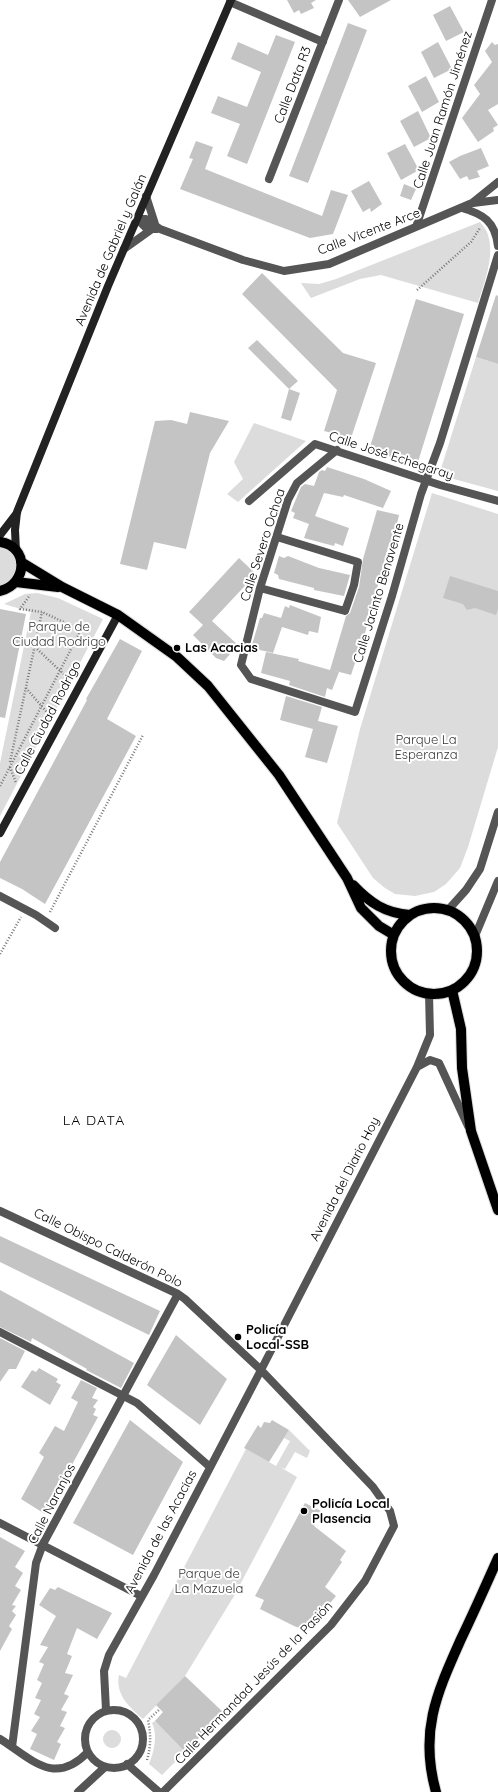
<!DOCTYPE html>
<html>
<head>
<meta charset="utf-8">
<style>
	body { margin:0 }
	canvas { display:block; background:#fff }
</style>
</head>
<body>
<canvas width="498" height="1792"></canvas>
<script>
const ctx = document.querySelector('canvas').getContext('2d');
ctx.lineJoin = 'round';
function fill(path, color) {
  ctx.fillStyle = color;
  ctx.fill(path, 'evenodd');
}
function strokePath(path, color, width, dash) {
  ctx.strokeStyle = color;
  ctx.lineWidth = width;
  ctx.lineCap = dash ? 'butt' : 'round';
  ctx.setLineDash(dash || []);
  ctx.stroke(path);
}
function label(font, color, halo, rows, align = 'center') {
  ctx.font = font + ' Quicksand,sans-serif';
  ctx.lineWidth = 4;
  ctx.setLineDash([]);
  ctx.textBaseline = 'middle';
  ctx.strokeStyle = halo;
  ctx.fillStyle = color;
  for (const [text, x, y, turn = 0] of rows) {
    ctx.save();
    ctx.translate(x, y);
    ctx.rotate((+turn || 0) * Math.PI / 180);
    ctx.textAlign = isNaN(turn) ? turn : align;
    if (halo) ctx.strokeText(text, 0, 0);
    ctx.fillText(text, 0, 0);
    ctx.restore();
  }
}
fill(new Path2D(`
	M 480,222 C 483,226 487,230 488,235 C 495,256 484,283 478,303 L 381,275 L 360,279 L 311,298 L 301,283 L 319,284 L 336,279 Z
	M 476,357 L 498,364 L 498,491 L 439,475 Z
	M 254,423 L 306,441 L 238,502 L 227,494 L 243,479 L 234,462 Z
	M 432,493 L 498,514 L 498,747 L 468,847 L 460,868 L 446,884 L 434,892 L 415,896 L 395,894 L 385,888 L 373,878 L 337,823 L 360,729 Z
	M 0,546 L 13,553 C 15,557 18,562 18,565 C 18,575 9,584 0,585 Z
	M 37,593 L 58,598 L 103,619 L 0,816 L 0,763 L 31,612 L 4,604 L 25,594 Z
	M 289,1430 L 310,1451 L 307,1458 L 295,1452 L 285,1469 L 280,1467 L 297,1477 L 234,1596 L 185,1676 L 143,1719 C 129,1707 115,1694 119,1675 L 126,1678 L 246,1449 L 276,1466 L 290,1441 L 284,1438 Z
	M 155,1721 L 185,1752 L 162,1775 L 149,1764 C 154,1752 158,1735 152,1723 Z
	M103 1739a9 9 0 1 1 18 0a9 9 0 1 1-18 0Z`), '#dcdcdc');
fill(new Path2D(`
	M 287,0 L 316,0 L 311,3 L 314,8 L 301,14 L 299,10 L 294,13 Z
	M 348,0 L 391,0 L 360,17 Z
	M 450,6 L 464,32 L 446,41 L 433,15 Z
	M 348,23 L 367,30 L 308,183 L 289,176 Z
	M 276,35 L 295,42 L 247,164 L 227,156 L 240,124 L 211,113 L 218,96 L 247,107 L 261,72 L 231,59 L 238,42 L 268,55 Z
	M 438,42 L 452,69 L 434,78 L 421,52 Z
	M 492,42 L 495,45 L 498,44 L 498,104 L 488,110 L 498,125 L 493,128 L 494,131 L 478,142 L 462,118 L 480,94 L 474,85 L 492,62 L 485,51 Z
	M 426,76 L 439,102 L 422,112 L 408,86 Z
	M 418,111 L 431,138 L 414,147 L 400,121 Z
	M 196,141 L 213,147 L 205,169 L 322,216 L 331,190 L 348,195 L 333,234 L 310,238 L 180,189 L 193,159 L 189,158 Z
	M 405,144 L 419,170 L 401,180 L 387,153 Z
	M 481,148 L 489,166 L 477,171 L 480,177 L 469,180 L 467,176 L 460,179 L 449,162 L 460,156 Z
	M 369,181 L 382,204 L 371,212 L 370,208 L 363,212 L 351,191 Z
	M 404,184 L 416,189 L 411,200 L 400,196 Z
	M 262,273 L 343,353 L 376,363 L 351,438 L 324,431 L 337,390 L 242,294 Z
	M 496,295 L 498,296 L 498,364 L 476,357 Z
	M 416,299 L 464,314 L 417,465 L 369,450 Z
	M 257,340 L 298,381 L 289,389 L 248,348 Z
	M 289,389 L 300,393 L 291,421 L 281,418 Z
	M 190,412 L 229,421 L 210,453 L 186,549 L 154,542 L 147,570 L 120,564 L 155,421 L 171,420 L 187,424 Z
	M 327,467 L 364,479 L 391,491 L 383,508 L 344,495 L 343,497 L 324,493 L 315,516 L 349,528 L 343,546 L 335,543 L 334,546 L 304,538 L 309,524 L 293,518 L 295,513 L 291,511 L 301,487 L 305,484 L 314,486 L 319,472 L 322,470 L 325,471 Z
	M 377,510 L 399,515 L 392,545 L 389,544 L 365,633 L 351,675 L 332,670 L 339,672 L 332,690 L 327,688 L 325,697 L 289,685 L 290,681 L 261,673 L 266,652 L 299,659 L 298,661 L 330,670 L 346,616 L 350,613 L 359,587 L 363,559 Z
	M 279,556 L 284,558 L 288,556 L 319,568 L 350,575 L 344,596 L 314,590 L 314,588 L 279,579 L 278,575 L 274,573 Z
	M 239,558 L 256,574 L 212,621 L 238,645 L 224,661 L 216,658 L 193,635 L 203,625 L 189,612 Z
	M 450,576 L 498,591 L 498,609 L 496,615 L 475,608 L 467,610 L 463,604 L 443,598 Z
	M 290,605 L 321,617 L 318,633 L 309,631 L 308,635 L 282,627 L 273,653 L 251,648 L 260,618 L 262,618 L 264,613 L 281,618 L 285,606 L 289,608 Z
	M 0,609 L 26,614 L 5,718 L 0,717 Z
	M 120,639 L 142,651 L 107,719 L 136,736 L 45,904 L 22,889 L 0,878 L 0,862 L 87,700 L 86,699 Z
	M 286,696 L 322,707 L 318,721 L 338,726 L 327,763 L 305,757 L 313,729 L 280,720 Z
	M 0,1236 L 160,1311 L 149,1335 L 0,1262 Z
	M 0,1290 L 134,1363 L 121,1388 L 86,1370 L 87,1369 L 32,1338 L 31,1342 L 0,1327 Z
	M 176,1335 L 227,1379 L 200,1425 L 147,1385 Z
	M 0,1338 L 25,1351 L 16,1369 L 9,1369 L 0,1382 Z
	M 39,1368 L 58,1379 L 56,1382 L 61,1385 L 50,1405 L 21,1387 L 32,1370 L 36,1372 Z
	M 81,1380 L 97,1388 L 92,1398 L 98,1400 L 93,1407 L 96,1409 L 93,1415 L 98,1417 L 45,1514 L 21,1499 L 44,1457 L 39,1453 L 55,1426 L 64,1431 L 78,1402 L 71,1398 Z
	M 130,1420 L 183,1462 L 133,1555 L 73,1523 Z
	M 272,1420 L 289,1430 L 269,1462 L 244,1448 L 258,1425 L 261,1428 L 264,1422 L 270,1423 Z
	M 305,1503 L 321,1511 L 314,1526 L 346,1551 L 340,1560 L 342,1562 L 325,1587 L 336,1596 L 307,1631 L 294,1626 L 260,1609 L 264,1600 L 255,1596 Z
	M 0,1537 L 25,1551 L 15,1567 L 23,1573 L 15,1586 L 21,1590 L 12,1605 L 16,1606 L 12,1611 L 16,1615 L 9,1626 L 12,1629 L 0,1651 Z
	M 58,1587 L 112,1613 L 97,1639 L 77,1628 L 67,1654 L 72,1656 L 65,1673 L 73,1675 L 64,1694 L 69,1696 L 61,1710 L 67,1712 L 60,1726 L 65,1728 L 57,1742 L 61,1744 L 54,1760 L 30,1749 L 37,1734 L 31,1731 L 40,1717 L 34,1714 L 41,1700 L 35,1698 L 42,1683 L 37,1680 L 44,1664 L 39,1662 L 48,1647 L 40,1645 L 56,1616 L 39,1605 L 50,1588 L 55,1590 Z
	M 185,1676 L 224,1713 L 185,1752 L 155,1721 L 163,1712 L 156,1705 Z`), '#c4c4c4');
const primary = new Path2D(`
	M 0,542 C 29,546 28,584 0,591
	M 21,562 L 62,587 L 118,615 L 177,657 L 208,686 L 279,775 L 347,878 L 361,908 L 379,926 L 394,935
	M 16,582 L 58,587
	M 353,885 C 370,903 385,913 410,915
	M391 951a43 43 0 1 1 86 0a43 43 0 1 1-86 0Z
	M 452,990 L 461,1029 L 462,1068 L 471,1131 L 498,1210
	M 436,1792 C 419,1731 437,1693 461,1639 C 474,1612 486,1585 498,1558`);
strokePath(primary, '#dbdbdb', 12);
strokePath(new Path2D(`
	M 417,290 L 471,242 L 480,228
	M 35,647 L 71,681
	M 26,688 L 51,717
	M 10,762 L 42,612
	M 10,767 L 16,783
	M 0,786 L 81,630 L 42,612 L 20,609 L 30,595
	M 50,912 L 143,735
	M 0,954 L 21,917
	M 147,1760 C 151,1746 151,1735 148,1720 L 160,1709`), '#777', 2.5, [1, 2]);
strokePath(new Path2D(`
	M 230,2 L 323,42
	M 269,179 L 339,0
	M 146,196 L 155,224
	M 473,203 L 498,200
	M 462,208 C 483,214 495,221 498,246
	M 137,219 L 146,219 L 160,229 L 243,260 L 284,271 L 329,264 L 472,203 L 498,182
	M 137,219 L 146,228 L 156,229
	M 416,227 L 492,0
	M 124,249 L 152,229
	M 337,450 L 297,483 L 288,500 L 260,588 L 241,665 L 251,679 L 355,712 L 392,596 L 421,494 L 440,443 L 498,255
	M 249,501 L 315,444 L 440,485 L 498,501
	M 260,588 L 345,611 L 354,585 L 358,562 L 277,537
	M 0,896 L 36,915 L 55,928
	M 448,910 L 466,890 L 480,869 L 498,812
	M 475,936 L 498,881
	M 417,1067 L 430,1060 L 439,1063 L 468,1126
	M 0,1211 L 178,1294 L 185,1299 L 261,1370 L 373,1487 L 390,1511 L 394,1526 L 365,1581 L 331,1625 L 163,1792
	M 0,1332 L 137,1403 L 210,1467
	M 0,1523 L 141,1596
	M85 1739a29 29 0 1 1 58 0a29 29 0 1 1-58 0Z
	M 106,1710 L 104,1671 L 109,1655 L 154,1575 L 261,1370 L 417,1067 L 430,1035 L 429,993
	M 0,1739 C 32,1759 54,1787 88,1752
	M 12,1747 L 36,1563 L 43,1544 L 178,1294
	M 127,1764 L 159,1792
	M 78,1792 L 105,1767`), '#555', 8);
strokePath(new Path2D(`
	M 0,535 L 17,513
	M 16,551 L 15,530 L 17,512 L 108,286 L 231,0
	M 0,833 L 118,615`), '#222', 8);
strokePath(primary, '#000', 10);
for (const [x, y, r, color] of [
	[177,648,4,"#000"],
	[238,1337,4,"#000"],
	[304,1511,4,"#000"]
]) {
  const dot = new Path2D();
  dot.arc(x, y, r, 0, 2 * Math.PI);
  ctx.fillStyle = color;
  ctx.fill(dot);
  strokePath(dot, '#fff', 1.5);
}
label('13px', '#000', '#fff', [
	["Calle Data R3",293,85,-69],
	["Calle Juan Ramón Jiménez",443,110,-72],
	["Calle Vicente Arce",369,232,-21],
	["Avenida de Gabriel y Galán",111,250,-67],
	["Calle José Echegaray",391,456,18],
	["Calle Severo Ochoa",263,545,-72],
	["Calle Jacinto Benavente",379,593,-73],
	["Calle Ciudad Rodrigo",48,718,-62],
	["Avenida del Diario Hoy",345,1179,-63],
	["Calle Obispo Calderón Polo",108,1248,26],
	["Calle Naranjos",52,1504,-63],
	["Avenida de las Acacias",161,1532,-62],
	["Calle Hermandad Jesús de la Pasión",254,1683,-46]
]);
label('13px', '#333', '#fff', [
	["Parque de",59,627],
	["Ciudad Rodrigo",59,642],
	["Parque La",426,740],
	["Esperanza",426,755],
	["Parque de",209,1574],
	["La Mazuela",209,1589]
]);
label('bold 13px', '#000', '#fff', [
	["Las Acacias",185,648],
	["Policía",246,1330],
	["Local-SSB",246,1345],
	["Policía Local",312,1504],
	["Plasencia",312,1519]
], 'left');
ctx.letterSpacing = '1px';
label('14px', '#000', '#fff', [
	["LA DATA",94,1121]
]);
ctx.letterSpacing = '0px';
</script>
</body>
</html>
